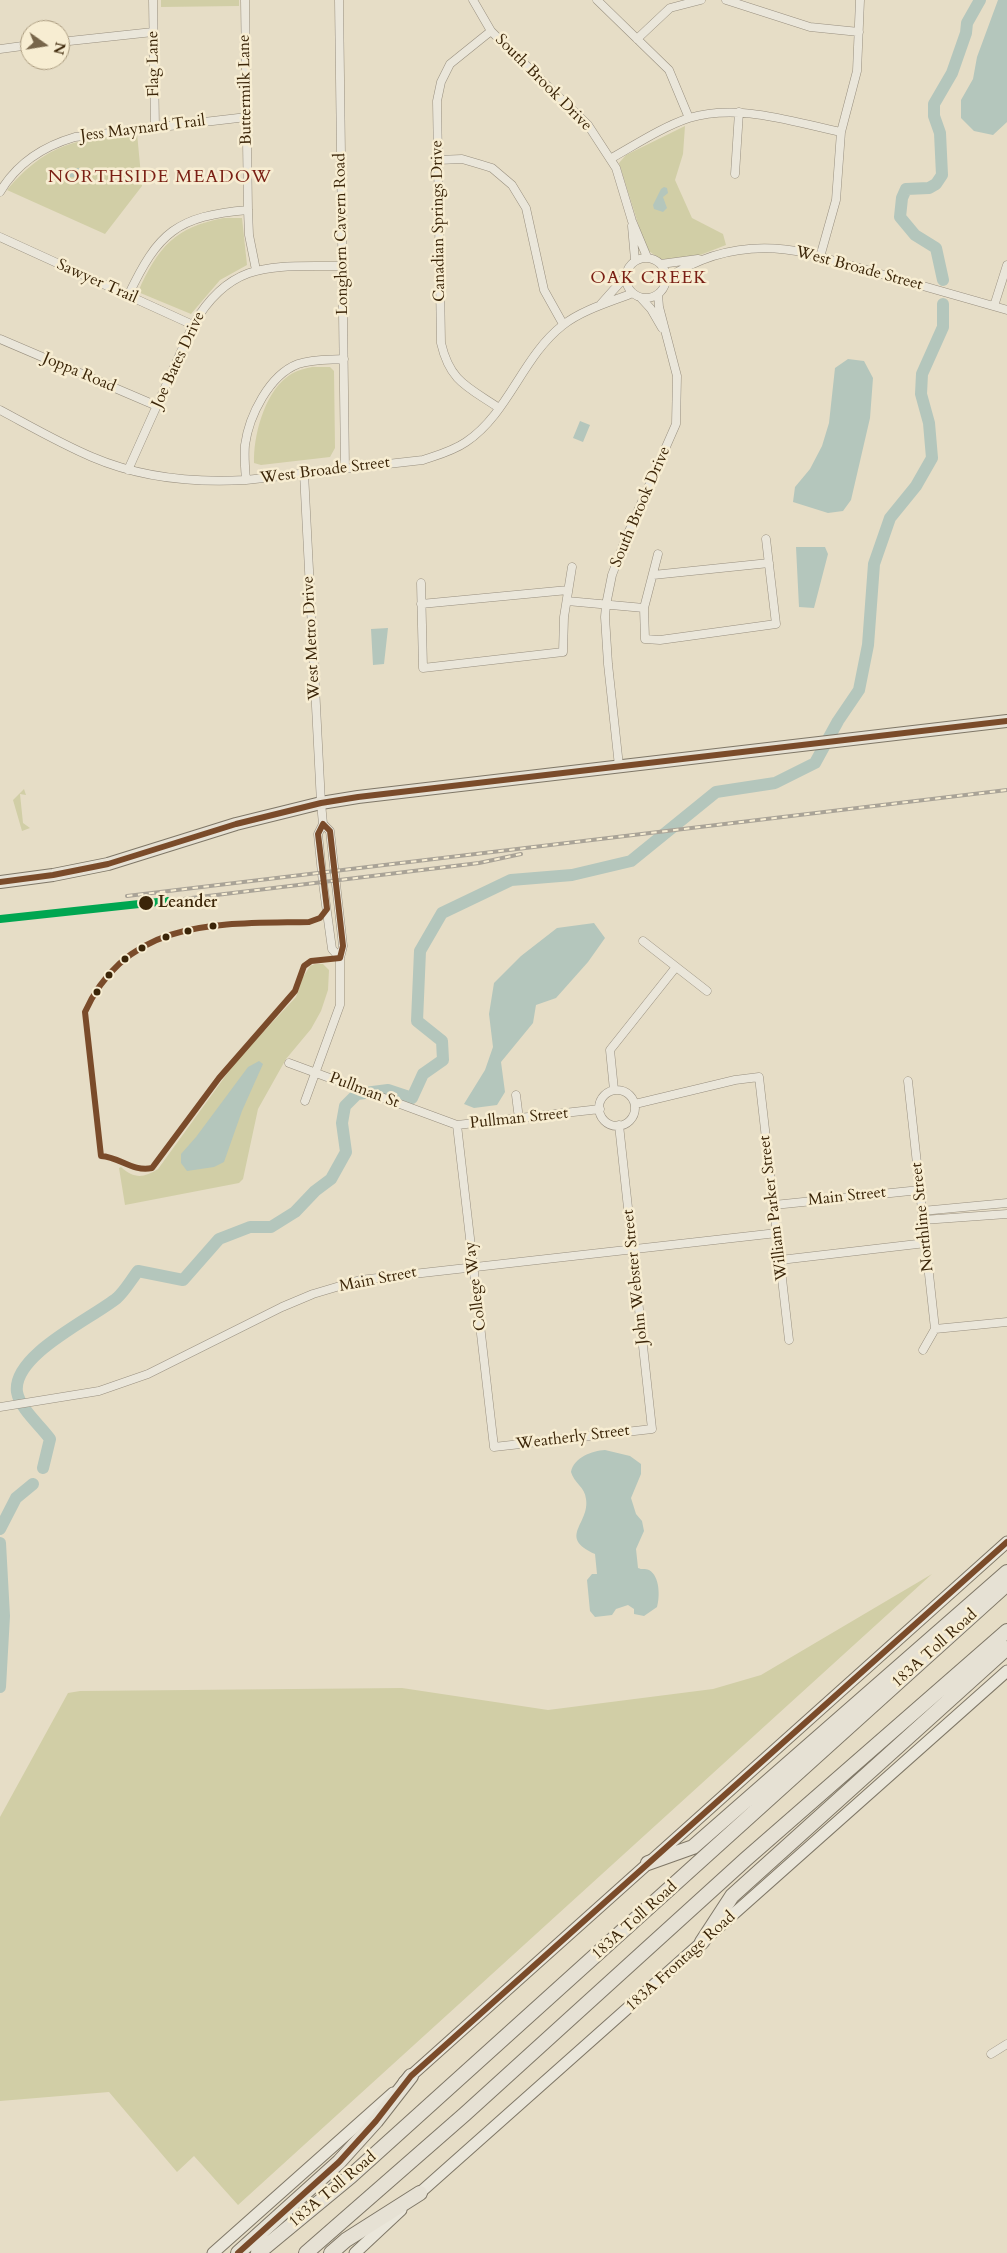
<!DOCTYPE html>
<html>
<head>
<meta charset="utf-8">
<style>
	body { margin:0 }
	#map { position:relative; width:1007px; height:2253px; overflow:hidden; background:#e6ddc6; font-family:Cardo,serif }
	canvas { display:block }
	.north { position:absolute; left:20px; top:20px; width:50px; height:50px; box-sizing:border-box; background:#f7edd2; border:1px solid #ac9d81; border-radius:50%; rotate:103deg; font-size:14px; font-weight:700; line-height:20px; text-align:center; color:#3b2508 }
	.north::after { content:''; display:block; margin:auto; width:18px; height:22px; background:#77654a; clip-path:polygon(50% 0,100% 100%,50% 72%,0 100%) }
</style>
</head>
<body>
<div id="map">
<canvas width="1007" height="2253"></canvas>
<div class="north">N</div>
</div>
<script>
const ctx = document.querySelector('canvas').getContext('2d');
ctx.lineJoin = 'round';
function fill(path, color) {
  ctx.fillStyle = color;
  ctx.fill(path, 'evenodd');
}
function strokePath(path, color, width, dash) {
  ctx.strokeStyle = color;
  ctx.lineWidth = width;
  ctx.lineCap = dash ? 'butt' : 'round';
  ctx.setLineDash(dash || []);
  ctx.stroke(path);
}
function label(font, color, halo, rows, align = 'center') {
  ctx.font = font + ' Cardo,serif';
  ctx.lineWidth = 5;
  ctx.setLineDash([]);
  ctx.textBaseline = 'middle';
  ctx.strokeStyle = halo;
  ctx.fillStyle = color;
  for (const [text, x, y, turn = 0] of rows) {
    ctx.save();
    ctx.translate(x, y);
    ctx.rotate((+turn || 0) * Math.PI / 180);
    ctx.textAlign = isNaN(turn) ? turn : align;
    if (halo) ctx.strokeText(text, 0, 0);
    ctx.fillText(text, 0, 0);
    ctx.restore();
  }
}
fill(new Path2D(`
	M 161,0 L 239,0 L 239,6 L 161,7 Z
	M 685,126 L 683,154 L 675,180 L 692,218 L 723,234 L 726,245 L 695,257 L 663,261 L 646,249 L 619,163 L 626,155 Z
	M 137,133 L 142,186 L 105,234 L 7,190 C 49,141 77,140 137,133 Z
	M 224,218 L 242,218 L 247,265 L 220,280 L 191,314 L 138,292 C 158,247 175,227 224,218 Z
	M 312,367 L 330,367 L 334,371 L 335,448 L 330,457 L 261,465 L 254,463 C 253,437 264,394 287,377 C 294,371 303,369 312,367 Z
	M 24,789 L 26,795 L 20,794 L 23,823 L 30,828 L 22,831 L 13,800 Z
	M 315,964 L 323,964 L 329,970 L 328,990 L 321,1011 L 311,1029 L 286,1059 L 258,1109 L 243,1179 L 239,1183 L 125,1205 L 119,1168 L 121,1167 C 134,1179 144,1178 158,1169 L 237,1060 L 296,997 L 303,977 L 310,966 Z
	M 932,1574 L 238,2205 L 194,2156 L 177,2172 L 109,2092 L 0,2101 L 0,1817 L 68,1693 L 80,1691 L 402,1688 L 548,1710 L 713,1689 L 761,1675 Z`), '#d1cea6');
fill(new Path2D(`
	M 998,0 L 1007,0 L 1007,122 L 993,135 L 974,131 L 961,118 L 961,100 L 973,79 L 977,57 Z
	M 67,168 L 90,168 L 91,177 L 68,177 Z
	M 664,187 L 667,188 L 668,193 L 663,197 L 667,208 L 663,212 L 654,209 L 653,205 L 661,189 Z
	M 848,359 L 864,361 L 873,378 L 870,418 L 851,500 L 843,511 L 828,513 L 793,502 L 795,487 L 810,469 L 822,446 L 829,423 L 835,368 Z
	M 580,421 L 590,425 L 583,442 L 573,438 Z
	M 796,547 L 825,547 L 828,554 L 814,608 L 799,607 Z
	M 388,628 L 384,664 L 373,665 L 371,629 Z
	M 594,923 L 605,938 L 588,962 L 556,998 L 536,1005 L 533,1023 L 501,1062 L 505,1092 L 497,1105 L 474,1108 L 464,1104 L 485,1070 L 493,1047 L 489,1014 L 494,983 L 521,956 L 557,928 Z
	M 259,1061 L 263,1064 L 242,1111 L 224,1162 L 214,1167 L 187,1171 L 181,1163 L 181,1154 L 196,1137 L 248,1067 Z
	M 605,1450 L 630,1456 L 641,1464 L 641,1474 L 631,1498 L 636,1514 L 642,1521 L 644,1531 L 636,1549 L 638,1568 C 642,1570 645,1568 649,1570 C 660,1576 660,1597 657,1607 L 644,1616 L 634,1614 L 634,1609 L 628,1605 L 616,1609 L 612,1615 L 595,1617 L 590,1611 L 587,1580 L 592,1574 L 597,1574 L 595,1554 C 557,1537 590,1524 586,1499 C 585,1487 574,1483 571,1472 C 574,1457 592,1451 605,1450 Z`), '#b4c6bc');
strokePath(new Path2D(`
	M 943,280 L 936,248 L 915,235 L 900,217 L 902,198 L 906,189 L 929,188 L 936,184 L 942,175 L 940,133 L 934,116 L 934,104 L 952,73 L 966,33 L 967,23 L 980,0
	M 43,1468 L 50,1439 C 40,1425 20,1409 17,1392 C 12,1355 91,1319 117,1298 C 125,1291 131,1280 138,1271 L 183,1280 L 219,1239 L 250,1227 L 271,1227 L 295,1212 L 315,1191 L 331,1179 L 346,1152 L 342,1123 L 345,1106 L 357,1094 L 388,1090 L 412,1098 L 423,1074 L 443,1060 L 442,1041 L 417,1021 L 420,951 L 442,913 L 511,880 L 572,875 L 631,861 L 716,792 L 775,783 L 815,763 L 838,721 L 859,690 L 868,645 L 874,564 L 890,518 L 916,486 L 932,458 L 929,423 L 921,394 L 922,374 L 943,327 L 943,304
	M 0,1529 L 16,1498 L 33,1484
	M 0,1543 L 4,1616 L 0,1687`), '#b4c6bc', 12);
const minor = new Path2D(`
	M 153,0 L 155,127
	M 245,0 L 248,210 L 249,235 L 256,270
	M 339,0 L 345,468
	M 473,0 L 491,31 L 504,44 L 588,125 L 616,168 L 632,221 L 647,257
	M 597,0 L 669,70 L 689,118
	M 726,0 L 810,27 L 859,32
	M 491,31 L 450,64 L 441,82 L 437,101 L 441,343 C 450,382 468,387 499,408
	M 637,39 L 670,8 L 701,0
	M 60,42 L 153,32
	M 0,49 L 30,45
	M 610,159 C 635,145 662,127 689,118 C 739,103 792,122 841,132
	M 438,160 L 462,159 L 479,164 L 492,168 L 512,185 L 526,208 L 544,290 L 563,324
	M 735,174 L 739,112
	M 0,192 C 17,163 44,146 75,137 L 247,117
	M 632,226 L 635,260
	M 0,237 L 193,325
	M 820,257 L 836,200 L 841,132 L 857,71 L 860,0
	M626 278a20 20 0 1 1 40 0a20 20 0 1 1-40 0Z
	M 661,264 L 698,259
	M 666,279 C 709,250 757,242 807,253 L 1007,310
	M 128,296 C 158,232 177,216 248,210
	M 641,298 L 651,309 L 662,328
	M 601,304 L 625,277
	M 994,306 L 1007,265
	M 0,339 L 157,406
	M 0,410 C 30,426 61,444 92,457 C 141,478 194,483 246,480 L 423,460 C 438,455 453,451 466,442 C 509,413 522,357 563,325 C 582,310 610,302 633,293
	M 128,470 L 193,325 C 232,258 274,267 342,266
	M 304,473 L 321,803 L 323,824 L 330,831 L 343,946 L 340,958 L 340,1005 L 305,1101
	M 246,480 C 245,468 244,457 245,445 C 249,416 269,375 298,364 C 313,359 329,360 344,359
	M 658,554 L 644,608 L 645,639 L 660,640 L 776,624 L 766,539
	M 653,575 L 769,563
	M 421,583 L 423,668 L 563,652 L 564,617 L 572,567
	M 567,601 L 644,608
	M 421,604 L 568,590
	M 619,766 L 608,664 L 605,617 L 606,605 L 612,575 L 626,538 L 676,424 L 677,376 L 659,307 L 658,294
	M 323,824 L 318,834 L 323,883 L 332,949 L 340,958
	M 643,941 L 707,991
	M 289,1063 L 457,1125 L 600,1109
	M 908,1081 L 935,1329 L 923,1350
	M 614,1090 L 610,1050 L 676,967
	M599 1108a18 18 0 1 1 36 0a18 18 0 1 1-36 0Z
	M 516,1095 L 519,1119
	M 635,1104 L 735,1080 L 759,1077 L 789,1340
	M 457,1125 L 494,1447 L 652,1429 L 619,1125
	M 774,1205 L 920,1190
	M 922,1211 L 1007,1203
	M 923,1220 L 1007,1214
	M 780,1260 L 926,1243
	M 935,1329 L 1007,1322
	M 0,1407 L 99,1391 L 148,1374 L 282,1307 L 313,1294 L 360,1280 L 777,1233
	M 991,2054 L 1007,2044`);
const secondary = new Path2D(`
	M 404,2082 L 1007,1542
	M 414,2198 L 1007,1671
	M 213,2253 L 393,2093
	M 355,2253 L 401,2210`);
const primary = new Path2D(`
	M 0,882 L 53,875 L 108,864 L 236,824 L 321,803 L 358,797 L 1007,721`);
const motorway = new Path2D(`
	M 648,1863 L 693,1847 L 1007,1572
	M 702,1942 L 732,1896 L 1007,1648
	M 238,2253 L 339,2162 L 376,2121 L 411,2076
	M 258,2253 L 351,2176 L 1007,1584
	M 306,2253 L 465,2114 L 746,1859 L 1007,1631
	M 331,2253 L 346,2240 L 420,2193`);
strokePath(minor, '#988f7f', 9);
strokePath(secondary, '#7f7767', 13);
strokePath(primary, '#7f7767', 14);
strokePath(motorway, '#7f7767', 16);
strokePath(minor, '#eae6da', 8);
strokePath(secondary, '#eae6da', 11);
strokePath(primary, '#e6e1d4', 12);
strokePath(motorway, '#e6e1d4', 14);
const rail = new Path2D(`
	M 127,896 L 1007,790
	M 167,901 L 479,863 L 521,854`);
strokePath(rail, '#a9a397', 4);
strokePath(rail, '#f7edd2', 2, [5.5]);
strokePath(new Path2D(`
	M 323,824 L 330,831 L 343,946 L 340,958 L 311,961 L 304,966 L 295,991 L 219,1078 L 152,1168 C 132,1172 120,1157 101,1156 L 85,1012 C 128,917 220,924 309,922 L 320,918 L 327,909 L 318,834 Z
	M 0,882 L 53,875 L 108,864 L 236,824 L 321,803 L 358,797 L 1007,721
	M 238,2253 L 339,2162 L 376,2121 L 411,2076 L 1007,1542`), '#7a4b2a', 6);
strokePath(new Path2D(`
	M 0,919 L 167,901`), '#00a651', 8);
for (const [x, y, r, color] of [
	[146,903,8,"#3b2508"],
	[213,926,4.5,"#3b2508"],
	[188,931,4.5,"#3b2508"],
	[166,937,4.5,"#3b2508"],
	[142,948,4.5,"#3b2508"],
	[125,959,4.5,"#3b2508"],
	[109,975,4.5,"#3b2508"],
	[97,992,4.5,"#3b2508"]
]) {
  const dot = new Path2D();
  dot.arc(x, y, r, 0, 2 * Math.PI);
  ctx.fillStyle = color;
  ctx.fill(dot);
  strokePath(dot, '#f7edd2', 2);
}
label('16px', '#3b2508', '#f7edd2', [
	["Flag Lane",154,64,-91],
	["South Brook Drive",543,83,45],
	["Buttermilk Lane",246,90,-91],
	["Jess Maynard Trail",143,129,-7],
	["Canadian Springs Drive",439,221,-91],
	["Longhorn Cavern Road",342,234,-91],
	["West Broade Street",859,269,15],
	["Sawyer Trail",97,282,24],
	["Joe Bates Drive",179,360,-65],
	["Joppa Road",79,373,23],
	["West Broade Street",325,471,-7],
	["South Brook Drive",641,507,-67],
	["West Metro Drive",312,638,-93],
	["Pullman St",364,1091,21],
	["Pullman Street",519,1119,-6],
	["Main Street",847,1197,-6],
	["William Parker Street",774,1208,-97],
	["Northline Street",923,1217,-96],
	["John Webster Street",636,1277,-96],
	["Main Street",378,1280,-11],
	["College Way",476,1286,-97],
	["Weatherly Street",573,1438,-7],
	["183A Toll Road",935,1649,-42],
	["183A Toll Road",635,1921,-42],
	["183A Frontage Road",681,1962,-42],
	["183A Toll Road",333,2190,-40]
]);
label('bold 16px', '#3b2508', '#f7edd2', [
	["Leander",158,903]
], 'left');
ctx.letterSpacing = '1px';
label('18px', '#7a1f14', '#f7edd2', [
	["NORTHSIDE MEADOW",160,178],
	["OAK CREEK",649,279]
]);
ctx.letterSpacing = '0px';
</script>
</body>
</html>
